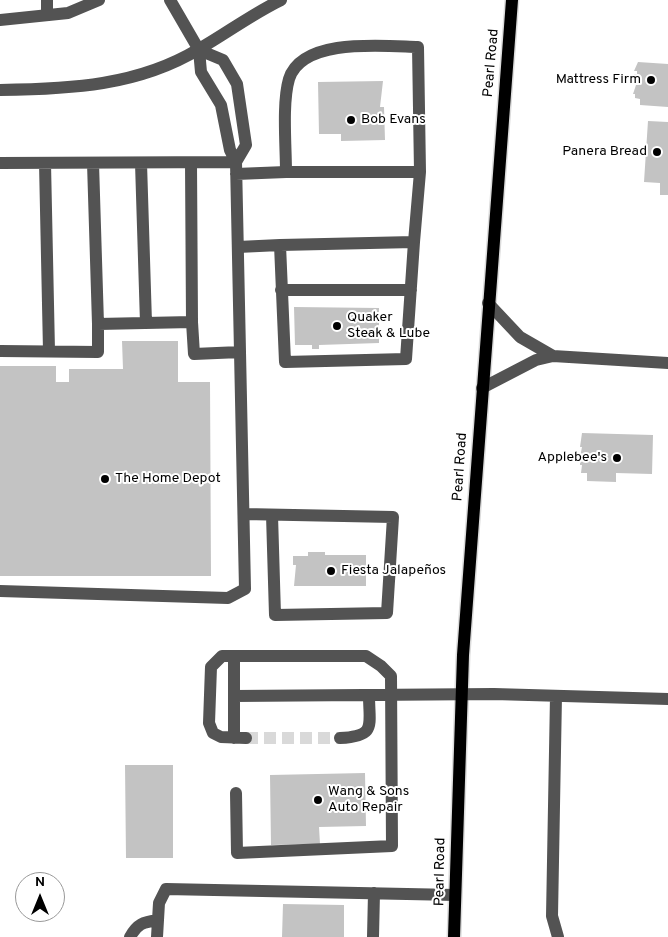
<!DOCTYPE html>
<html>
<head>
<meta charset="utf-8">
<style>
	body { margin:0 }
	#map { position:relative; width:668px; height:937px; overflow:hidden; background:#fff; font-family:Overpass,sans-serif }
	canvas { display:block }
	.north { position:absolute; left:15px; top:872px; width:50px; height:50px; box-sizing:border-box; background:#fff; border:1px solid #999; border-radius:50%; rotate:0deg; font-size:14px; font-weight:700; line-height:20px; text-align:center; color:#000 }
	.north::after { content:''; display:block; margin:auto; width:18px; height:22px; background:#000; clip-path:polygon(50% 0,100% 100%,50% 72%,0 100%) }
</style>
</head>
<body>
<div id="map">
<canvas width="668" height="937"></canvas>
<div class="north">N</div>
</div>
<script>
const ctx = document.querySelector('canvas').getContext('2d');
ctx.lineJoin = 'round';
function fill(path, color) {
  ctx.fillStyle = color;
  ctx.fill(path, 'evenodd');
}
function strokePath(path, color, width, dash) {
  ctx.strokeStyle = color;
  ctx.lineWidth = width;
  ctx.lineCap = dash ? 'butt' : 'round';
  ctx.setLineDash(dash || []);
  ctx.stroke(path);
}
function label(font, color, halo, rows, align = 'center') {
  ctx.font = font + ' Overpass,sans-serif';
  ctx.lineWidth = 4;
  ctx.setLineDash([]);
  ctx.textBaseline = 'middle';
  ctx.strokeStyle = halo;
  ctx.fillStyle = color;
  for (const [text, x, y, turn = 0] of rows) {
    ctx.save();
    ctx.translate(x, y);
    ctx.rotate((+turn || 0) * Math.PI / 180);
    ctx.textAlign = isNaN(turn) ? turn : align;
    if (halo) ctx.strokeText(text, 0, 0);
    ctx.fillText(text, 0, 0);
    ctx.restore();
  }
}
fill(new Path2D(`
	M 638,62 L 668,64 L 668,107 L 640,105 L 640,99 L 635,98 L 635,94 L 633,94 L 636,85 L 633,85 L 634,74 L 637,74 L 637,71 L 634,71 Z
	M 383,81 L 380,107 L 384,107 L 385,140 L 341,141 L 341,134 L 319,134 L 318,82 Z
	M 648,121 L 668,122 L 668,195 L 660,195 L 660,183 L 644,182 Z
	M 294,307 L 379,308 L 379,343 L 319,345 L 319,349 L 312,349 L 312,345 L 295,345 Z
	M 122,341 L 178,341 L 178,382 L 210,382 L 211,576 L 0,576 L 0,366 L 56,366 L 56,382 L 69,382 L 69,369 L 123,369 Z
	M 582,433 L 653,435 L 652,474 L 616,473 L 616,482 L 587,481 L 587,473 L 581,473 L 582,465 L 580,465 L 580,458 L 582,459 L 580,457 L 582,447 L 580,447 Z
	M 308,552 L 325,552 L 325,555 L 366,555 L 366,586 L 294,586 L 296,565 L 293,565 L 293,556 L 308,556 Z
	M 125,765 L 173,765 L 173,858 L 126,858 Z
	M 365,773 L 366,826 L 319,827 L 320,844 L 271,845 L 270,775 Z
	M 283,904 L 344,905 L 344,937 L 282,937 Z`), '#c3c3c3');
strokePath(new Path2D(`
	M 246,738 L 340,738`), '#d9d9d9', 12, [12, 6]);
const major = new Path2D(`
	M 454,937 L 463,655 L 512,0`);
strokePath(major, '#dbdbdb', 15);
strokePath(new Path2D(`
	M 170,0 L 199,50 L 201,72 L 221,105 L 230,150 L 236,162
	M 47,15 L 47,0
	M 0,20 L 68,13 L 99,0
	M 199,50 L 223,60 L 237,84 L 246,145 L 236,162
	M 0,90 C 70,89 138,86 199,49 C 227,33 252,14 281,0
	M 0,163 L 236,162 L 245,589 L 228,598 L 0,591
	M 45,163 L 49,351
	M 93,163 L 98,324
	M 141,163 L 146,323
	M 191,163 L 192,322
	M 286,172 L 420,172
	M 236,174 L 286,172 C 286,146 282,103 289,79 C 302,37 384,46 418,47 L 420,172 L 414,242
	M 238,247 L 280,245 L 285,362 L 406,359 L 414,242 L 280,245
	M 281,290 L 411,290
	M 488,303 L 520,337 L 553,356
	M 0,351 L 98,352 L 98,324 L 192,322 L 194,354 L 240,352
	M 482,388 L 536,360 L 553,356 L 668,363
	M 244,514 L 393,517 L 387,613 L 275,615 L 272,515
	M 234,656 L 234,696 L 494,694 L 668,699
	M 556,696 L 552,916 L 558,937
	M 234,738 L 234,696
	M 340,738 C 377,736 369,726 369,695
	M 236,793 L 237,853 L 392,846 L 391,676 L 381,666 L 366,656 L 222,656 L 211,667 L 209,723 L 213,733 L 221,737 L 246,738
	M 130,937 C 137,924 143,922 158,920
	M 157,937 L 159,903 L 166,889 L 455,895
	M 373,937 L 374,893`), '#535353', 12);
strokePath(major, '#000', 12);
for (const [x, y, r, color] of [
	[651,80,5,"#000"],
	[351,120,5,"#000"],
	[657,152,5,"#000"],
	[337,326,5,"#000"],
	[617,458,5,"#000"],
	[105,479,5,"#000"],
	[331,571,5,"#000"],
	[318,800,5,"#000"]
]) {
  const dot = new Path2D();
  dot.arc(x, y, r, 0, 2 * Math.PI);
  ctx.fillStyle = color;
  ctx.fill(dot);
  strokePath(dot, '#fff', 2);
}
label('14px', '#000', '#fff', [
	["Pearl Road",492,63,-85],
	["Pearl Road",461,467,-86],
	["Pearl Road",441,872,-89]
]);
label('14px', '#000', '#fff', [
	["Mattress Firm",641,80,"right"],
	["Bob Evans",361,120],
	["Panera Bread",647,152,"right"],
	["Quaker",347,318],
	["Steak & Lube",347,334],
	["Applebee's",607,458,"right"],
	["The Home Depot",115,479],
	["Fiesta Jalapeños",341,571],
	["Wang & Sons",328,792],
	["Auto Repair",328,808]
], 'left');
</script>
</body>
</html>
